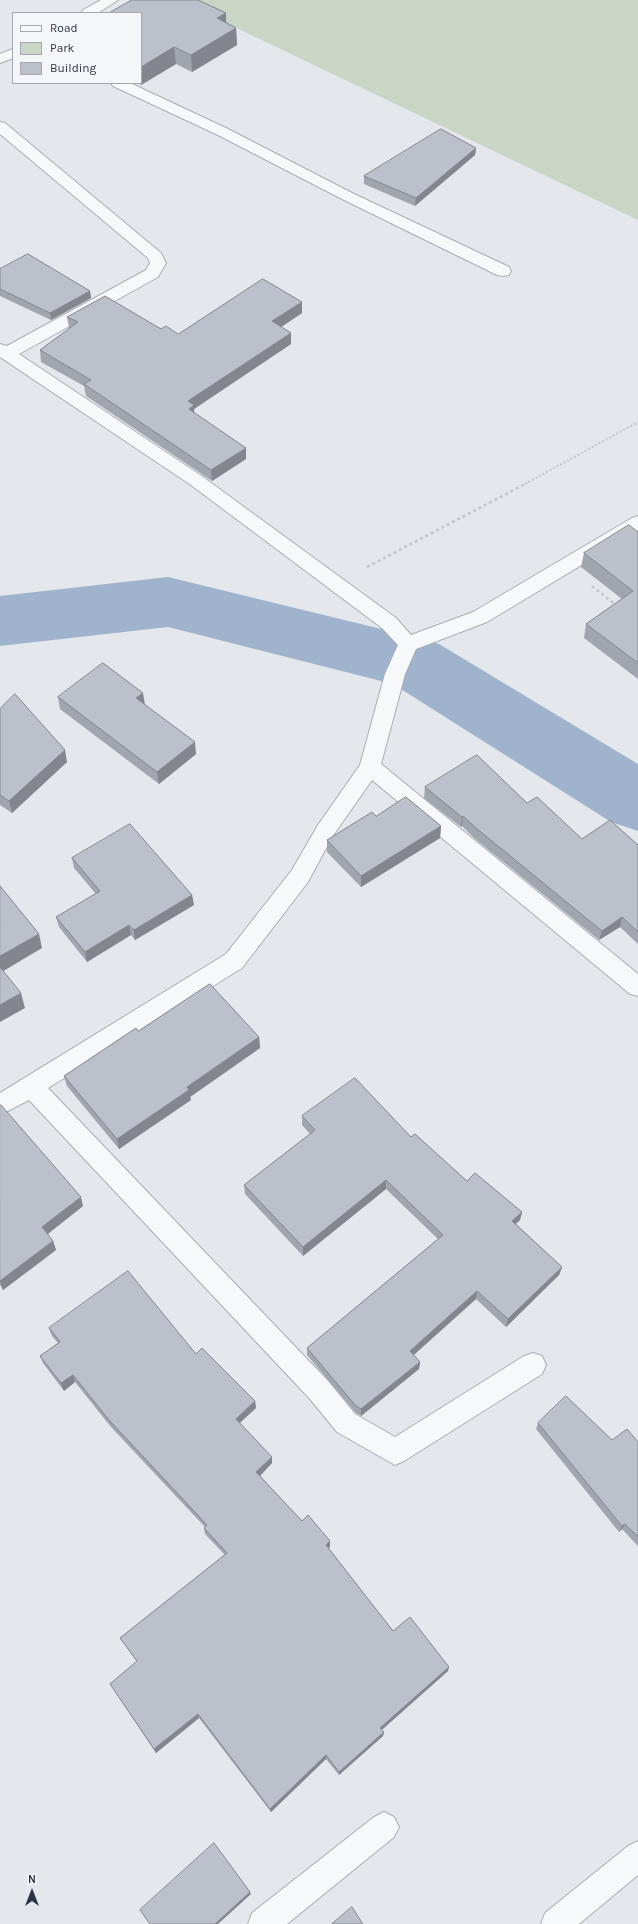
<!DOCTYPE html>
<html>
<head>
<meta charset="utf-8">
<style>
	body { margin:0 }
	#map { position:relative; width:638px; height:1924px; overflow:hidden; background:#e4e7ec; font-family:Karla,sans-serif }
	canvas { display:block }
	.legend { position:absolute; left:12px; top:12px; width:130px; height:72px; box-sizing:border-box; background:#f4f6f9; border:1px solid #a4a8b1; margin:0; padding:5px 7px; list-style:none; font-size:12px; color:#2b3445 }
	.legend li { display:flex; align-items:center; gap:8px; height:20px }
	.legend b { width:20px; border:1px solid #a4a8b1 }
	.north { position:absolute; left:12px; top:1872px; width:40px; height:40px; -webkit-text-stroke:3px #f4f6f9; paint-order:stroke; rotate:0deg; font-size:11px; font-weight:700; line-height:16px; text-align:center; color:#2b3445 }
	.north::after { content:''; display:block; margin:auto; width:14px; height:18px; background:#2b3445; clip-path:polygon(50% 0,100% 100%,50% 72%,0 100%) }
</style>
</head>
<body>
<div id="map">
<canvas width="638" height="1924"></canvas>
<ul class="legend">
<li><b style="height:5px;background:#f7f8fa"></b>Road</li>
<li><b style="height:11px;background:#c9d6c5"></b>Park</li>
<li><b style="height:11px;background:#bbc0ca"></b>Building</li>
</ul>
<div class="north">N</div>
</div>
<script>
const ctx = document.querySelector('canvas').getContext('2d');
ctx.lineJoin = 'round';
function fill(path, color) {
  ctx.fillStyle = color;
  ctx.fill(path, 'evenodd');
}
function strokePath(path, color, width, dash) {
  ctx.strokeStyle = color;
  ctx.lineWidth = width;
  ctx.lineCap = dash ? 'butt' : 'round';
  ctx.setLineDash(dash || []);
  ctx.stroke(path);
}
fill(new Path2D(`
	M 178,0 L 638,0 L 638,220 Z`), '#c9d6c5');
fill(new Path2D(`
	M 168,577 L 414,637 L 439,644 L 638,764 L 638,831 L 611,822 L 393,684 L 168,627 L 0,646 L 0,596 Z`), '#9fb4cc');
const service = new Path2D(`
	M 111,83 L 130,83 L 228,129 L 352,193 L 509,267 L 511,271 L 509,275 L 503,276 L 497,275 L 342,199 L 218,135 L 113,86 Z`);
const minor = new Path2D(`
	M 101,0 L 118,0 L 98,13 L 81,13 L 83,10 Z
	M 13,49 L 13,58 L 0,63 L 0,54 Z
	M 0,122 L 5,123 L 161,253 L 166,263 L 158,277 L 19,354 L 203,477 L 396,618 L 411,635 L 473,612 L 632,518 L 638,516 L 638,531 L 487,622 L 416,649 L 405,674 L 381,764 L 638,974 L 638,996 L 630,994 L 372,780 L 332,837 L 308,882 L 242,968 L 48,1088 L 328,1381 L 355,1414 L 395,1437 L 524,1356 L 533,1353 L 542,1356 L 546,1365 L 542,1374 L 404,1461 L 395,1465 L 337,1432 L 310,1399 L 29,1100 L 0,1115 L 0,1093 L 226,954 L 292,870 L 318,825 L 360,765 L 385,674 L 398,645 L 382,628 L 191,485 L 0,357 L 0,344 L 7,346 L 146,270 L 150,263 L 148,258 L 0,134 Z
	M 384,1812 L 394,1817 L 399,1827 L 394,1837 L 287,1924 L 248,1924 L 252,1913 L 374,1817 Z
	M 638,1841 L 638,1875 L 579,1924 L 541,1924 L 545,1913 L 628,1846 Z`);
strokePath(service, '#a9aeb7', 2);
strokePath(minor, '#a9aeb7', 2);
strokePath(new Path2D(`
	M 525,484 L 638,422`), '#c2c5cb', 2, [2, 2]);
strokePath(new Path2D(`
	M 367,567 L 527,483
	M 592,586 L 616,605`), '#c2c5cb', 2.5, [3, 3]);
fill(service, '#f7f8fa');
fill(minor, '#f7f8fa');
fill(new Path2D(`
	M 141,13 L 226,13 L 226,22 L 236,28 L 237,45 L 192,72 L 176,64 L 141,85 L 138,83 L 141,83 Z
	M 476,148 L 475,155 L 415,206 L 364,184 L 364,176 Z
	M 0,269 L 90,291 L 91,298 L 51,320 L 0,296 Z
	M 302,302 L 302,313 L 281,327 L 291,333 L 291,344 L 194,409 L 194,413 L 246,448 L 246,459 L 212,481 L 86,396 L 84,386 L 41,362 L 40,350 L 70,328 L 69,328 L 67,317 L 161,329 L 178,334 Z
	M 638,532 L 638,679 L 584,638 L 586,624 L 622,599 L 581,567 L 584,553 Z
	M 58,697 L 145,705 L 196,754 L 159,784 L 60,709 Z
	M 0,709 L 67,762 L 12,813 L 0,805 Z
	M 425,787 L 527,803 L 582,839 L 638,845 L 638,944 L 620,927 L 599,940 L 474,838 L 462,826 L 461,827 L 424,798 Z
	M 376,816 L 441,826 L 440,838 L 361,887 L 327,852 L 327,840 Z
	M 72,858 L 192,895 L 194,905 L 135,940 L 131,935 L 87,962 L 59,927 L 56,917 L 96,894 L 74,868 Z
	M 138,1031 L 259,1037 L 260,1048 L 190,1097 L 191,1100 L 119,1149 L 67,1086 L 64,1076 Z
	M 0,1105 L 83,1206 L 48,1234 L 53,1241 L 56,1250 L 3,1290 L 0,1285 Z
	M 302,1116 L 411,1137 L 467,1181 L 522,1212 L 520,1220 L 516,1224 L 562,1267 L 559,1275 L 506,1327 L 476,1299 L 414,1355 L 420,1362 L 419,1369 L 361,1416 L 356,1413 L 307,1355 L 307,1348 L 438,1239 L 386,1189 L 303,1256 L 245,1194 L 244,1185 L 310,1134 L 302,1125 Z
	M 49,1328 L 196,1354 L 255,1401 L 256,1408 L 240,1423 L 272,1463 L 260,1476 L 302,1521 L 330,1541 L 330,1547 L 328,1548 L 393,1631 L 448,1671 L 382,1730 L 384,1732 L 383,1736 L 339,1775 L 326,1759 L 271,1812 L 199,1718 L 156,1753 L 113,1688 L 110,1684 L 137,1662 L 123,1642 L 120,1638 L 225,1555 L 205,1534 L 204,1528 L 205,1527 L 111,1427 L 75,1382 L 64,1391 L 43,1363 L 40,1356 L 58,1343 L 52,1336 Z
	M 538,1423 L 612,1440 L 638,1442 L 638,1546 L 622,1529 L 619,1532 L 536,1429 Z`), '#a1a5ae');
fill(new Path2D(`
	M 226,13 L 226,30 L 217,18 Z
	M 236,28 L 237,45 L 192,72 L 191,55 Z
	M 174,47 L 176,64 L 141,85 L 141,67 Z
	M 476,148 L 475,155 L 415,206 L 416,198 Z
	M 90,291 L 91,298 L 51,320 L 50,313 Z
	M 302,302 L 302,313 L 272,333 L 272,321 Z
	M 291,333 L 291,344 L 194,409 L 195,416 L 190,420 L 188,401 Z
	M 246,448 L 246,459 L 212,481 L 211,470 Z
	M 143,693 L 145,705 L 136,698 Z
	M 195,742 L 196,754 L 159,784 L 157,772 Z
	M 65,750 L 67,762 L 12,813 L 9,801 Z
	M 463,816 L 462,826 L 461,827 L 462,817 Z
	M 441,826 L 440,838 L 361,887 L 361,876 Z
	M 192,895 L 194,905 L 135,940 L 134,930 Z
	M 622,917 L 620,927 L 599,940 L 602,931 Z
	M 129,925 L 131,935 L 87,962 L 85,952 Z
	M 39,934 L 42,948 L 0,973 L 0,956 Z
	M 21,993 L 25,1008 L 0,1022 L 0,1005 Z
	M 259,1037 L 260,1048 L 190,1097 L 191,1100 L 119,1149 L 117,1139 L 187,1087 Z
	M 386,1180 L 386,1189 L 303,1256 L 303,1247 Z
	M 81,1197 L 83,1206 L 45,1236 L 42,1227 Z
	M 522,1212 L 520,1220 L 510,1229 L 512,1221 Z
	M 53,1241 L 56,1250 L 3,1290 L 0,1281 Z
	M 562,1267 L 559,1275 L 506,1327 L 508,1319 Z
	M 477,1291 L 476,1299 L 409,1359 L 410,1351 Z
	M 420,1362 L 419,1369 L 361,1416 L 361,1409 Z
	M 73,1375 L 75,1382 L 64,1391 L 61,1383 Z
	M 255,1401 L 256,1408 L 236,1426 L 236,1419 Z
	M 272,1457 L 272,1463 L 257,1479 L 256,1472 Z
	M 625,1524 L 622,1529 L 619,1532 L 622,1526 Z
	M 330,1541 L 330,1547 L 326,1550 L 326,1545 Z
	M 449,1667 L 448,1671 L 379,1732 L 380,1728 Z
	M 198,1714 L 199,1718 L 156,1753 L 154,1749 Z
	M 384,1732 L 383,1736 L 339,1775 L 339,1772 Z
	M 326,1755 L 326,1759 L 271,1812 L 270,1809 Z
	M 250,1892 L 251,1894 L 218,1924 L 215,1924 Z`), '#83868d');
const building = new Path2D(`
	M 132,0 L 198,0 L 226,13 L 217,18 L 236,28 L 191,55 L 174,47 L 141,67 L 141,13 L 109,13 Z
	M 441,129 L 476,148 L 416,198 L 364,176 Z
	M 28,254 L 90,291 L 50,313 L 0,289 L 0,269 Z
	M 263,279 L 302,302 L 272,321 L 291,333 L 188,401 L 194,405 L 189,409 L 246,448 L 211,470 L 84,384 L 91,380 L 40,350 L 78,322 L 67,317 L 105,296 L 161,329 L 166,326 L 178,334 Z
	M 629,525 L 638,532 L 638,663 L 586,624 L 633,591 L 584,553 Z
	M 103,663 L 143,693 L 136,698 L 195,742 L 157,772 L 58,697 Z
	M 15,694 L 65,750 L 9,801 L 0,795 L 0,709 Z
	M 477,755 L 527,803 L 537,797 L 582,839 L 610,820 L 638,845 L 638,932 L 622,917 L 602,931 L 476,828 L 463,816 L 462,817 L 425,787 Z
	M 406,797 L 441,826 L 361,876 L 327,840 L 372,812 L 376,816 Z
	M 130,824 L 192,895 L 134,930 L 129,925 L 85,952 L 56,917 L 100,891 L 72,858 Z
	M 0,886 L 39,934 L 0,956 Z
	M 0,967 L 21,993 L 0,1005 Z
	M 210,984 L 259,1037 L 187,1087 L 189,1090 L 117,1139 L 64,1076 L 136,1028 L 138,1031 Z
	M 355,1078 L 411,1137 L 415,1134 L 467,1181 L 475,1173 L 522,1212 L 512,1221 L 562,1267 L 508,1319 L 477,1291 L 410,1351 L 420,1362 L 361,1409 L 356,1406 L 307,1348 L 443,1235 L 386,1180 L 303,1247 L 244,1185 L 315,1130 L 302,1116 Z
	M 0,1105 L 1,1105 L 81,1197 L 42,1227 L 53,1241 L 0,1281 Z
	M 128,1271 L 196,1354 L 202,1348 L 255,1401 L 236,1419 L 272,1457 L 256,1472 L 302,1521 L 308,1515 L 330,1541 L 326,1545 L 393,1631 L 410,1617 L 449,1667 L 380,1728 L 384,1732 L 339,1772 L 326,1755 L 270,1809 L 198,1714 L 154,1749 L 110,1684 L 137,1661 L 120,1638 L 227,1553 L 204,1528 L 207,1525 L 109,1420 L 73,1375 L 61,1383 L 40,1356 L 60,1342 L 49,1328 Z
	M 566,1396 L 612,1440 L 627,1429 L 638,1442 L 638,1537 L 625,1524 L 622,1526 L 538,1423 Z
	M 214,1843 L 250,1892 L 215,1924 L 150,1924 L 140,1910 Z
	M 352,1907 L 363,1924 L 332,1924 Z`);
fill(building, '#bbc0ca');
strokePath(building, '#83868d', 1);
</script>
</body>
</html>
